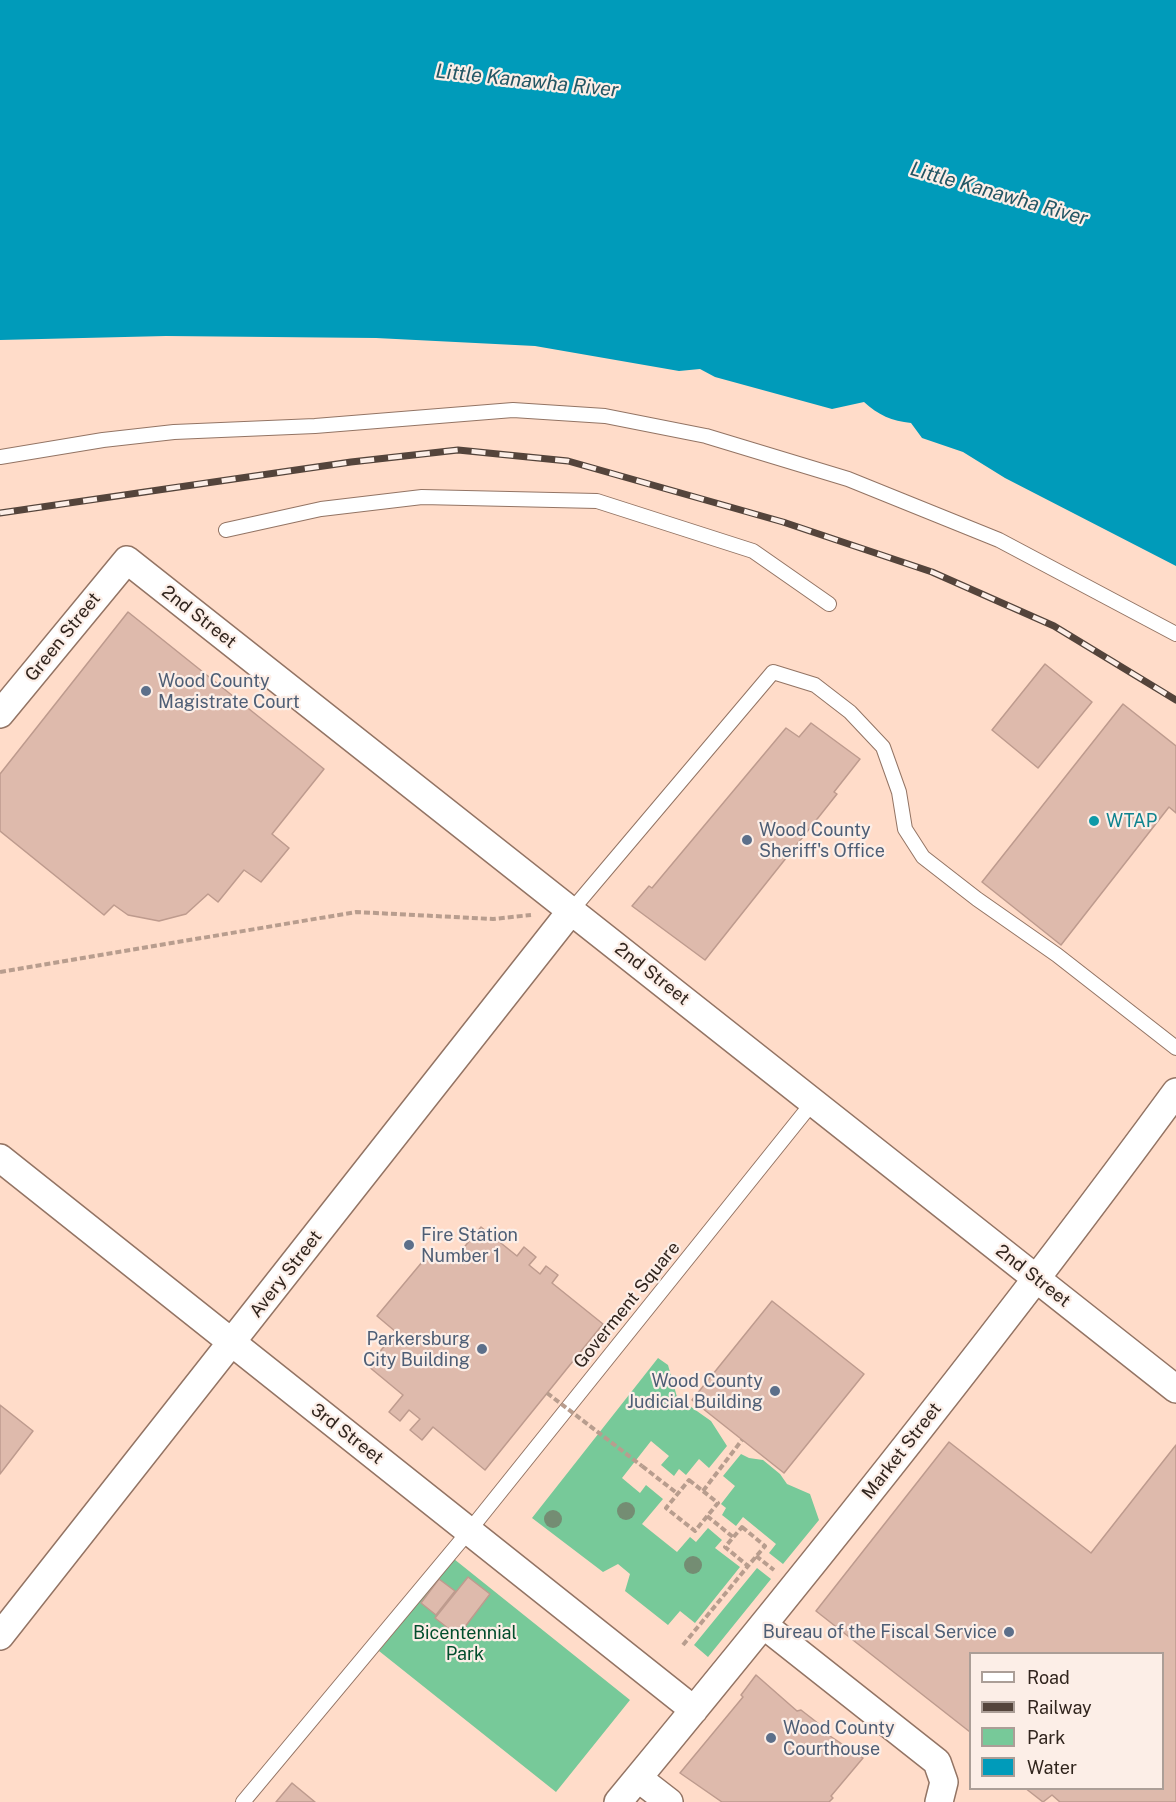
<!DOCTYPE html>
<html>
<head>
<meta charset="utf-8">
<style>
	body { margin:0 }
	#map { position:relative; width:1176px; height:1802px; overflow:hidden; background:#ffdcc9; font-family:"Public Sans",sans-serif }
	canvas { display:block }
	.legend { position:absolute; left:969px; top:1652px; width:195px; height:138px; box-sizing:border-box; background:#fceee7; border:2px solid #ab9e97; margin:0; padding:8px 10px; list-style:none; font-size:18px; color:#31251e }
	.legend li { display:flex; align-items:center; gap:12px; height:30px }
	.legend b { width:30px; border:2px solid #ab9e97 }
</style>
</head>
<body>
<div id="map">
<canvas width="1176" height="1802"></canvas>
<ul class="legend">
<li><b style="height:8px;background:#fff"></b>Road</li>
<li><b style="height:8px;background:#54443b"></b>Railway</li>
<li><b style="height:16px;background:#77c999"></b>Park</li>
<li><b style="height:16px;background:#009bba"></b>Water</li>
</ul>
</div>
<script>
const ctx = document.querySelector('canvas').getContext('2d');
ctx.lineJoin = 'round';
function fill(path, color) {
  ctx.fillStyle = color;
  ctx.fill(path, 'evenodd');
}
function strokePath(path, color, width, dash) {
  ctx.strokeStyle = color;
  ctx.lineWidth = width;
  ctx.lineCap = dash ? 'butt' : 'round';
  ctx.setLineDash(dash || []);
  ctx.stroke(path);
}
function label(font, color, halo, rows, align = 'center') {
  ctx.font = font + ' "Public Sans",sans-serif';
  ctx.lineWidth = 4.5;
  ctx.setLineDash([]);
  ctx.textBaseline = 'middle';
  ctx.strokeStyle = halo;
  ctx.fillStyle = color;
  for (const [text, x, y, turn = 0] of rows) {
    ctx.save();
    ctx.translate(x, y);
    ctx.rotate((+turn || 0) * Math.PI / 180);
    ctx.textAlign = isNaN(turn) ? turn : align;
    if (halo) ctx.strokeText(text, 0, 0);
    ctx.fillText(text, 0, 0);
    ctx.restore();
  }
}
fill(new Path2D(`
	M 658,1358 L 668,1365 L 677,1397 L 711,1421 L 727,1446 L 709,1468 L 699,1459 L 686,1475 L 679,1469 L 674,1476 L 661,1465 L 669,1456 L 651,1441 L 622,1478 L 640,1493 L 646,1485 L 663,1499 L 642,1524 L 677,1552 L 690,1537 L 696,1542 L 708,1528 L 722,1540 L 715,1548 L 740,1567 L 695,1623 L 680,1611 L 668,1625 L 625,1591 L 630,1574 L 618,1564 L 603,1572 L 532,1518 Z
	M 741,1454 L 749,1458 L 763,1460 L 780,1474 L 787,1484 L 810,1494 L 819,1520 L 783,1564 L 769,1553 L 776,1544 L 743,1517 L 736,1526 L 722,1515 L 726,1508 L 721,1504 L 735,1486 L 723,1476 Z
	M 454,1559 L 630,1700 L 556,1792 L 379,1651 Z
	M 757,1568 L 771,1579 L 708,1657 L 694,1645 Z`), '#77c999');
fill(new Path2D(`
	M 0,0 L 1176,0 L 1176,566 L 1005,478 L 963,452 L 922,438 L 911,423 C 892,421 878,415 864,402 L 832,409 L 715,377 L 700,369 L 679,371 L 535,346 L 376,338 L 166,336 L 0,340 Z`), '#009bba');
const building = new Path2D(`
	M 128,612 L 324,769 L 272,834 L 289,848 L 261,882 L 244,870 L 218,902 L 208,894 L 186,914 L 159,921 L 128,915 L 114,905 L 104,915 L 0,831 L 0,774 Z
	M 1045,664 L 1092,702 L 1038,768 L 992,730 Z
	M 1123,704 L 1176,746 L 1176,813 L 1169,807 L 1061,945 L 982,882 Z
	M 811,723 L 860,759 L 834,792 L 837,794 L 705,960 L 632,906 L 649,886 L 652,888 L 786,728 L 799,737 Z
	M 481,1227 L 517,1256 L 524,1247 L 536,1257 L 529,1265 L 540,1274 L 546,1266 L 558,1275 L 552,1283 L 603,1324 L 485,1470 L 433,1427 L 422,1440 L 410,1430 L 420,1419 L 409,1410 L 400,1421 L 389,1412 L 403,1395 L 368,1366 L 396,1332 L 377,1316 L 433,1249 L 451,1263 Z
	M 772,1301 L 864,1374 L 784,1473 L 692,1400 Z
	M 0,1405 L 33,1431 L 0,1474 Z
	M 949,1442 L 1091,1553 L 1176,1445 L 1176,1802 L 1060,1802 L 1052,1795 L 1043,1802 L 1025,1788 L 1162,1788 L 1162,1654 L 970,1654 L 970,1732 L 816,1611 Z
	M 468,1577 L 490,1594 L 458,1636 L 435,1618 Z
	M 439,1579 L 455,1591 L 436,1615 L 421,1603 Z
	M 756,1675 L 797,1711 L 801,1710 L 819,1724 L 818,1728 L 863,1758 L 831,1796 L 833,1798 L 829,1802 L 722,1802 L 680,1773 L 743,1697 L 741,1695 Z
	M 292,1783 L 315,1802 L 276,1802 Z`);
fill(building, '#debaac');
strokePath(building, '#be9b8e', 1.5);
const lane = new Path2D(`
	M 0,457 L 103,440 L 174,432 L 315,426 L 513,410 L 605,416 L 706,436 L 848,479 L 999,540 L 1176,634
	M 226,530 L 321,509 L 422,497 L 597,501 L 753,551 L 829,604
	M 571,911 L 773,672 L 815,685 L 850,712 L 883,747 L 899,792 L 905,829 L 923,857 L 977,899 L 1057,955 L 1176,1048
	M 243,1802 L 469,1531 L 813,1102`);
const street = new Path2D(`
	M 0,714 L 127,560 L 1176,1389
	M 0,1158 L 694,1710
	M 765,1626 L 937,1762 L 944,1782 L 939,1802
	M 0,1636 L 571,911
	M 638,1778 L 669,1802
	M 618,1802 C 810,1570 998,1335 1176,1092`);
strokePath(lane, '#937464', 16);
strokePath(street, '#937464', 30);
strokePath(new Path2D(`
	M 0,972 L 356,912 L 493,919 L 531,915
	M 642,1466 L 678,1494
	M 689,1480 L 718,1503 L 695,1531 L 666,1508 Z
	M 703,1491 L 742,1440
	M 707,1516 L 733,1537
	M 742,1527 L 765,1546 L 748,1566 L 725,1547 Z
	M 756,1556 L 774,1570
	M 683,1645 L 748,1566`), '#b89d8e', 4, [6, 3]);
strokePath(lane, '#fff', 14);
strokePath(street, '#fff', 27);
const rail = new Path2D(`
	M 0,513 L 351,462 L 458,450 L 568,461 L 783,522 L 932,572 L 1054,626 L 1176,700`);
strokePath(rail, '#54443b', 7);
strokePath(rail, '#fceee7', 4.5, [14]);
strokePath(new Path2D(`
	M 547,1393 L 642,1466`), '#b89d8e', 4, [6, 3]);
ctx.fillStyle = '#748d73';
for (const [x, y] of [
	[626,1511],
	[553,1519],
	[693,1565]
]) {
  ctx.beginPath();
  ctx.arc(x, y, 9, 0, 2 * Math.PI);
  ctx.fill();
}
for (const [x, y, r, color] of [
	[146,691,6,"#5c6f8a"],
	[1094,821,6,"#0f9aa8"],
	[747,840,6,"#5c6f8a"],
	[409,1245,6,"#5c6f8a"],
	[482,1349,6,"#5c6f8a"],
	[775,1391,6,"#5c6f8a"],
	[1009,1632,6,"#5c6f8a"],
	[771,1738,6,"#5c6f8a"]
]) {
  const dot = new Path2D();
  dot.arc(x, y, r, 0, 2 * Math.PI);
  ctx.fillStyle = color;
  ctx.fill(dot);
  strokePath(dot, '#fceee7', 2);
}
label('18px', '#31251e', '#fceee7', [
	["2nd Street",199,617,38],
	["Green Street",63,637,-51],
	["2nd Street",652,974,38],
	["Avery Street",286,1274,-52],
	["2nd Street",1033,1276,38],
	["Goverment Square",627,1305,-51],
	["3rd Street",347,1434,38],
	["Market Street",902,1451,-52]
]);
label('18px', '#4e5e75', '#fceee7', [
	["Wood County",158,681],
	["Magistrate Court",158,702],
	["Wood County",759,830],
	["Sheriff's Office",759,851],
	["Fire Station",421,1235],
	["Number 1",421,1256],
	["Parkersburg",470,1339,"right"],
	["City Building",470,1360,"right"],
	["Wood County",763,1381,"right"],
	["Judicial Building",763,1402,"right"],
	["Bureau of the Fiscal Service",997,1632,"right"],
	["Wood County",783,1728],
	["Courthouse",783,1749]
], 'left');
label('18px', '#0d838f', '#fceee7', [
	["WTAP",1106,821]
], 'left');
label('18px', '#024d2d', '#fceee7', [
	["Bicentennial",465,1633],
	["Park",465,1654]
]);
label('italic 20px', '#235664', '#fceee7', [
	["Little Kanawha River",527,81,6],
	["Little Kanawha River",999,194,16]
]);
</script>
</body>
</html>
